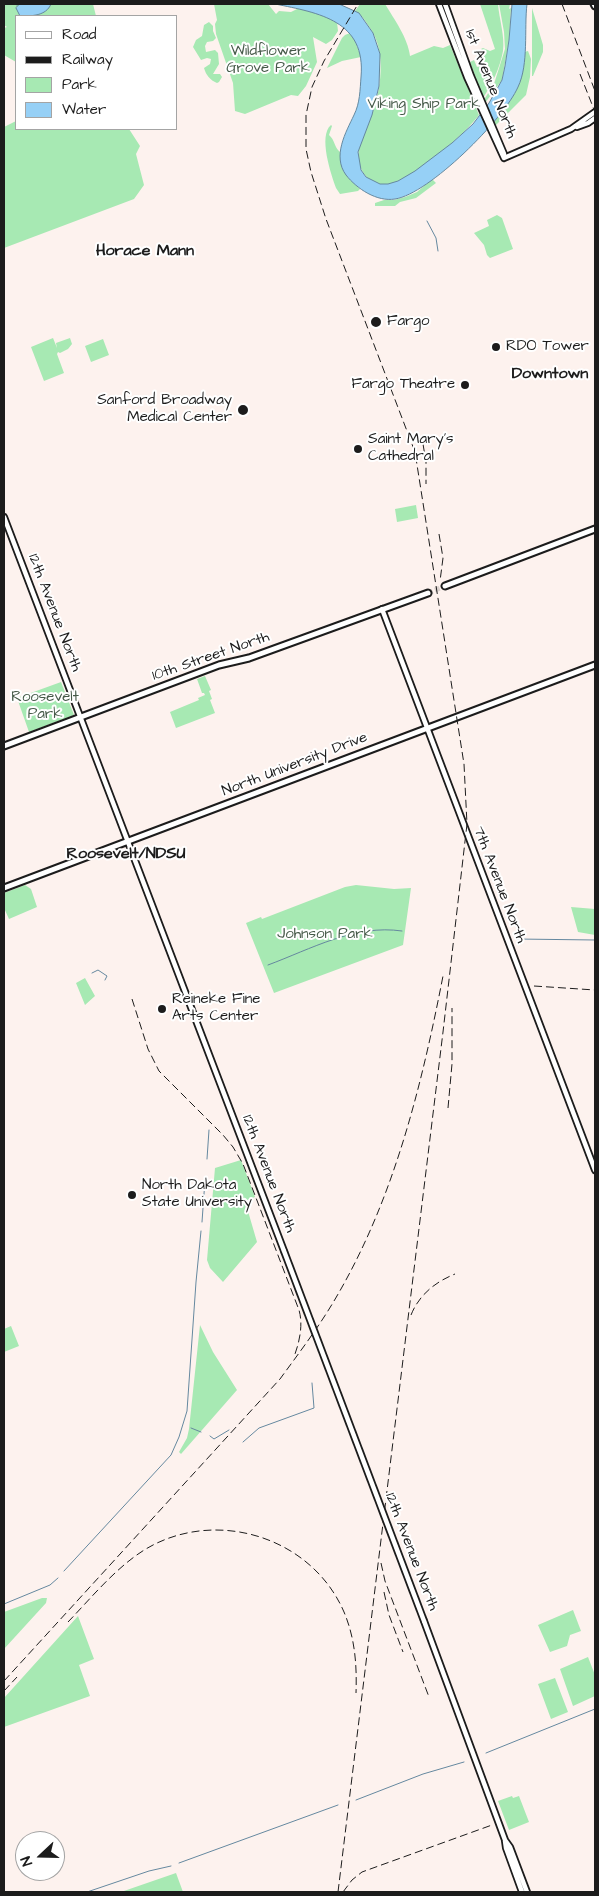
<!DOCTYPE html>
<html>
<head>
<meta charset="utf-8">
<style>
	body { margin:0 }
	#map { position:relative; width:599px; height:1896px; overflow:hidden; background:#fdf2ee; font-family:"Architects Daughter",sans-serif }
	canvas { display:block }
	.frame { position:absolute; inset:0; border:5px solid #1c1c1c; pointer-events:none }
	.legend { position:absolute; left:15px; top:15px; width:162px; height:115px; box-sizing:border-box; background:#fff; border:1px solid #a4a4a4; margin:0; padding:6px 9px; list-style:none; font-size:15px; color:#1c1c1c }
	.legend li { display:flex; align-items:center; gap:10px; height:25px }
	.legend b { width:25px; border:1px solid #a4a4a4 }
	.north { position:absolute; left:15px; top:1831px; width:50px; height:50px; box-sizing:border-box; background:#fff; border:1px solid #a4a4a4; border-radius:50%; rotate:249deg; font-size:14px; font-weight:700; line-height:20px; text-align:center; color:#1c1c1c }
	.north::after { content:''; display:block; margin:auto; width:18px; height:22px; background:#1c1c1c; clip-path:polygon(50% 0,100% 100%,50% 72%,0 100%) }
</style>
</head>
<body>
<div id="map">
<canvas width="599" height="1896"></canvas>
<div class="frame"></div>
<ul class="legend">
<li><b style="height:6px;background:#fff"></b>Road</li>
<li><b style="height:6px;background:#1c1c1c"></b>Railway</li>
<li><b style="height:14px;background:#a7e9b3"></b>Park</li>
<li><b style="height:14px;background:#96d0f6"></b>Water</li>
</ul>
<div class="north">N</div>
</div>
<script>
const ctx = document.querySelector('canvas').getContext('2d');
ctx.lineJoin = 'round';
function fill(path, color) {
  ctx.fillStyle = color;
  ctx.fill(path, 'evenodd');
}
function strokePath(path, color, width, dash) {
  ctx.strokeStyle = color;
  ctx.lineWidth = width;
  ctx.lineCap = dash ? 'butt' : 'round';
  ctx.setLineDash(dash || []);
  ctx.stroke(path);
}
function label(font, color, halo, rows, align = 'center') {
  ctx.font = font + ' "Architects Daughter",sans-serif';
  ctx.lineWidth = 4;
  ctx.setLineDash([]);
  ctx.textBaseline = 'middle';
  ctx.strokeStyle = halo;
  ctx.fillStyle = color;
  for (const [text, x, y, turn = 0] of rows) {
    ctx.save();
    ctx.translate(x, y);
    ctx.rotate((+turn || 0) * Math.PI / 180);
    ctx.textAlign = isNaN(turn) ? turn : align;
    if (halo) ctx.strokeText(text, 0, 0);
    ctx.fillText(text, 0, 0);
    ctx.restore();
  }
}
fill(new Path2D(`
	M 4,4 L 93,4 L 96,16 L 16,16 L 16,62 L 4,55 L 4,28 L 7,27 L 4,25 Z
	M 214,4 L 268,4 L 276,14 L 279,11 L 291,12 L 299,8 L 324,15 L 337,22 L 338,31 L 332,40 L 326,44 L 313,37 L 317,62 L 306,86 L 298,96 L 291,95 L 245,114 L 235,111 L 233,83 L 216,34 L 215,24 L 217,20 Z
	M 360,4 L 385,4 C 394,19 408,38 410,56 L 434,46 L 443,48 L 450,45 L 479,115 C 464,135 413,180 389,184 C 373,187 361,175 359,161 C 356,146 366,130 371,117 C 381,91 387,52 370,28 C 366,22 362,15 355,11 Z
	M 480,4 L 498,4 C 499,18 505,36 503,51 C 500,68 492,84 483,98 L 470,62 L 474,60 L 477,67 L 480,66 L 485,54 L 481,49 L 483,48 L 490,51 L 495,49 Z
	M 499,4 L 510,4 L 509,9 L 511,8 L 509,40 L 502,80 L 485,103 L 485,98 L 494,84 L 505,49 L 504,32 Z
	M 532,8 L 543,45 L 543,52 L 533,76 L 532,76 Z
	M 209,22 L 213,26 L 213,31 L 216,38 L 213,41 L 207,42 L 205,46 L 206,52 L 215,50 L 218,53 L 219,64 L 213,74 L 220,74 L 222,77 L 219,82 L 217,83 C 210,80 206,75 204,68 L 210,64 L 211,59 L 207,58 L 201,60 L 193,47 L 196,40 L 202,36 L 204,25 Z
	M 350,33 L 355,40 L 361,57 L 342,61 L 327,68 L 342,38 L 345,35 Z
	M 528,51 L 531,59 L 530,77 L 526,95 L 496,125 L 494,122 C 515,95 522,87 524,52 Z
	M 16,121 L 16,129 L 129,129 L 140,146 L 136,154 L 144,185 L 134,199 L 4,248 L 4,127 Z
	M 331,125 L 332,126 L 329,135 C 335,140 334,147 340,152 C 341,162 344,172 351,180 C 354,184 357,185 360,189 L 358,191 L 340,194 L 336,188 C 331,174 318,136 331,125 Z
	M 432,179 L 436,183 L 416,198 L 400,202 L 395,206 L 375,206 L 375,203 L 384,200 L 394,200 L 405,197 L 417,192 Z
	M 497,215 L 502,218 L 513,249 L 490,258 L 487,255 L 484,245 L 474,233 L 489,226 L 487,220 Z
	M 53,338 L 57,348 L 56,343 L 70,338 L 72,344 L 68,349 L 60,353 L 58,352 L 57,354 L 64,373 L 44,381 L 31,347 Z
	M 103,339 L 109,355 L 91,362 L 85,346 Z
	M 416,505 L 418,518 L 397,522 L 395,509 Z
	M 205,676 L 211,690 L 209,691 L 212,699 L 210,700 L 215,713 L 176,728 L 170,712 L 199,700 L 198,698 L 205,695 L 204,693 L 202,693 L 197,679 Z
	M 61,682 L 74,715 L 29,732 L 17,698 Z
	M 25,885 L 31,889 L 37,907 L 9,919 L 4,908 L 4,893 Z
	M 356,885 L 394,889 L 411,888 L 403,945 L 274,993 L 246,923 L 261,917 L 262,919 L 345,887 Z
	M 571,907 L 595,909 L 595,935 L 578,932 Z
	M 85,978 L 95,996 L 85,1005 L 76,983 Z
	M 241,1160 L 255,1197 L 245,1201 L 257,1242 L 223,1282 L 210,1268 L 207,1260 L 215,1168 Z
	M 200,1325 L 213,1352 L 237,1390 L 181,1454 L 179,1452 L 187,1438 L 189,1429 Z
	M 11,1326 L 19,1346 L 4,1352 L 4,1329 Z
	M 42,1598 L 47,1598 L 46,1603 L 4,1649 L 4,1612 Z
	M 573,1610 L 581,1631 L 570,1635 L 567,1646 L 550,1652 L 538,1625 Z
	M 78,1616 L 94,1659 L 79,1665 L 90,1696 L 4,1727 L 4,1698 Z
	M 588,1657 L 595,1675 L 595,1696 L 573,1706 L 560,1669 Z
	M 555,1678 L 568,1712 L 551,1719 L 538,1684 Z
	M 512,1796 L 513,1798 L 519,1796 L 529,1822 L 509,1830 L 498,1801 Z
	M 176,1873 L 183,1892 L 121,1892 Z`), '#a7e9b3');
const water = new Path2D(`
	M 20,4 L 51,4 C 46,16 32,16 20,16 L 16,8 Z
	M 275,4 L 339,4 L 359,13 L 373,33 L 380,54 L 379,86 L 372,115 L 358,152 L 361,170 L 366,177 L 380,184 L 388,184 L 398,181 L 415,171 L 452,143 L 473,124 L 489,103 L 502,80 L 505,66 L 509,40 L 512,4 L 527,4 C 524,29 529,64 518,87 C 504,119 429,194 395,199 C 377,202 357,189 346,175 C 332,156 346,132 354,115 C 360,103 360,90 361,77 C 366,21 320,13 275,4 Z`);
fill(water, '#96d0f6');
strokePath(water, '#65889f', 1);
strokePath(new Path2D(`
	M 14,4 L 17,5
	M 427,221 L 436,238 L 438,251
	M 516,939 L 595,940
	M 268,965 C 311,949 355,924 402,931
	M 92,973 L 98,970 L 107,976 L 105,980
	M 207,1159 L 209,1130
	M 202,1222 L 205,1180
	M 191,1428 L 201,1432
	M 210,1436 L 214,1439 L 229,1430
	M 243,1442 L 259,1428 L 314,1408 L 312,1383
	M 64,1571 L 171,1455 L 179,1437 L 187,1411 L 196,1282 L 201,1231
	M 4,1604 L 50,1585 L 58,1578
	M 486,1753 L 595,1709
	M 356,1800 L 423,1774 L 464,1762
	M 179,1863 L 338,1805
	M 87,1892 L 149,1871 L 171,1866`), '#65889f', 1);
strokePath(new Path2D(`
	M 428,593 L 445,586`), '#dbd2ce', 5, [5, 2.5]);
const secondary = new Path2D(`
	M 439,4 L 467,77 L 504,158
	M 445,4 L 471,76 L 504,154
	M 577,127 L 588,123 L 595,118
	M 504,158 L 571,129 L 595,112
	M 4,517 L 284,1251
	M 382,609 L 595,1170
	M 424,1621 L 505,1840 L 510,1847 L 527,1892
	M 505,1841 L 506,1848 L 522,1892`);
const primary = new Path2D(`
	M 594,4 L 595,6
	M 445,586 L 595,529
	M 4,746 L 219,665 L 249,658 L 428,593
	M 4,888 L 595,665`);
strokePath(secondary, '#1c1c1c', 8);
strokePath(primary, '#1c1c1c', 9);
strokePath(secondary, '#fff', 4.5);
strokePath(primary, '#fff', 5);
strokePath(new Path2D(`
	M 562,4 L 595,91
	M 580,74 L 595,112
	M 423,444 L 426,462 L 426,484
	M 439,534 L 443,558 L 440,581
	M 534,986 L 595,990
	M 132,999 L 148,1049 L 159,1071 L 223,1135 L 233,1147 L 243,1164 L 299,1310 C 303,1324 300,1340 295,1354
	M 448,1108 L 452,1064 L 452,1008
	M 411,1315 C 419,1295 435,1282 455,1274
	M 381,1563 L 385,1581 L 429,1697
	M 384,1592 L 389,1615 L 403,1652
	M 68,1622 C 93,1596 122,1560 155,1544 C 224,1510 313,1540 344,1612 C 355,1638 357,1665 356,1693
	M 4,1681 L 280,1379 C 299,1353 318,1328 334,1301 C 393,1202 421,1089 443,976
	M 4,1691 L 17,1677
	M 338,1892 L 443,1032 L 467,824 L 464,764 L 415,452 L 326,219 L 311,172 L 306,149 L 306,115 L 312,87 L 324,61 L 358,4
	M 343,1892 L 352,1880 L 362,1872 L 492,1825`), '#1c1c1c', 1, [8, 4]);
const secondaryBridge = new Path2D(`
	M 284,1251 L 424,1621`);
strokePath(secondaryBridge, '#1c1c1c', 8, []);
strokePath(secondaryBridge, '#fff', 4.5);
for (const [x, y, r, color] of [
	[376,322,6,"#1c1c1c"],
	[496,347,5,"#1c1c1c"],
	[465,385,5,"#1c1c1c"],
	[243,410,6,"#1c1c1c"],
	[358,449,5,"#1c1c1c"],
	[162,1009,5,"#1c1c1c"],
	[132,1195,5,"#1c1c1c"]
]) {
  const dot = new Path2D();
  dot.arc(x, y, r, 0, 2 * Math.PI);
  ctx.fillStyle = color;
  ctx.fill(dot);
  strokePath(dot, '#fff', 2);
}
label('15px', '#465a49', '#fff', [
	["Wildflower",268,52],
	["Grove Park",268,69],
	["Viking Ship Park",424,105],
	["Roosevelt",45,698],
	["Park",45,715],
	["Johnson Park",325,935]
]);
label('15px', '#1c1c1c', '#fff', [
	["1st Avenue North",490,84,68],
	["12th Avenue North",54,613,69],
	["10th Street North",211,657,-19],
	["North University Drive",295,765,-21],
	["7th Avenue North",499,885,69],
	["12th Avenue North",268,1174,69],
	["12th Avenue North",411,1552,69]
]);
label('15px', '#1c1c1c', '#fff', [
	["Fargo",387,322],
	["RDO Tower",506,347],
	["Fargo Theatre",455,385,"right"],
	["Sanford Broadway",232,401,"right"],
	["Medical Center",232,418,"right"],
	["Saint Mary's",368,440],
	["Cathedral",368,457],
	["Reineke Fine",172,1000],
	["Arts Center",172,1017],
	["North Dakota",142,1186],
	["State University",142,1203]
], 'left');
label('bold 16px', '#1c1c1c', '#fff', [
	["Horace Mann",145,252],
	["Downtown",550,375],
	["Roosevelt/NDSU",126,855]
]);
</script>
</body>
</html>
